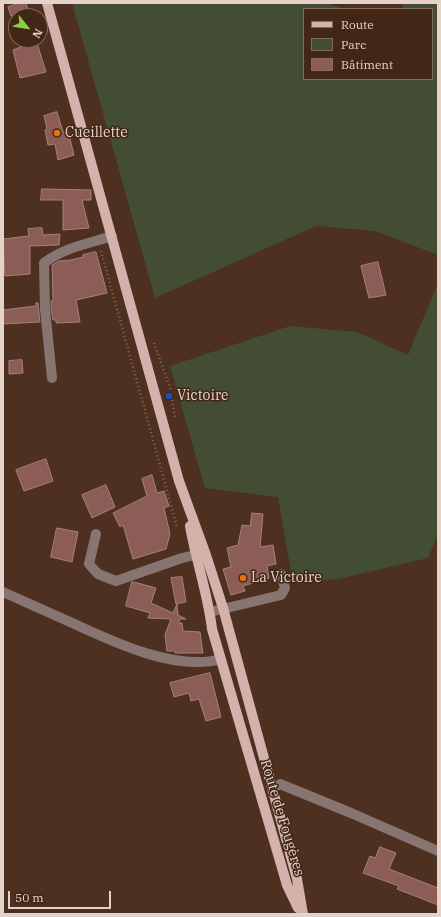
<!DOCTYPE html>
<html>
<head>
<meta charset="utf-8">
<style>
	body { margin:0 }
	#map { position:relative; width:441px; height:917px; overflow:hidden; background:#4d3020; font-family:"IBM Plex Serif",serif }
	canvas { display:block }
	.frame { position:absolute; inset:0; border:4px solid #e5d2c8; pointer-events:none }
	.legend { position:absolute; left:303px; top:8px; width:130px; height:72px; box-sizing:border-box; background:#422616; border:1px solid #836b5d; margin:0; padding:5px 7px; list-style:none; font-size:12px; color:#e5d2c8 }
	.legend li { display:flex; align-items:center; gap:8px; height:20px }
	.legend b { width:20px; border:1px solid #836b5d }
	.north { position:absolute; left:8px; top:8px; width:40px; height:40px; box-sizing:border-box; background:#422616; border:1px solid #836b5d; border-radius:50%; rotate:120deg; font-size:11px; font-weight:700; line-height:16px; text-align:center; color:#e5d2c8 }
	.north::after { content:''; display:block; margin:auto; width:14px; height:18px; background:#8cce45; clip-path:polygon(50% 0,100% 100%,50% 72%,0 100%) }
	.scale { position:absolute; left:8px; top:891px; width:103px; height:18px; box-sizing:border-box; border:2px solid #e5d2c8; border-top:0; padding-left:5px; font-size:12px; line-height:14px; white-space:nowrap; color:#e5d2c8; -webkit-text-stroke:3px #422616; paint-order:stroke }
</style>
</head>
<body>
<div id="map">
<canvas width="441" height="917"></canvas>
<div class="frame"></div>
<ul class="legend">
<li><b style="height:5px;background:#d4b1ab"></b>Route</li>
<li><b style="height:11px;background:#424d34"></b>Parc</li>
<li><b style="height:11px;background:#8c5c56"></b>Bâtiment</li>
</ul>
<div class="north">N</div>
<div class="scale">50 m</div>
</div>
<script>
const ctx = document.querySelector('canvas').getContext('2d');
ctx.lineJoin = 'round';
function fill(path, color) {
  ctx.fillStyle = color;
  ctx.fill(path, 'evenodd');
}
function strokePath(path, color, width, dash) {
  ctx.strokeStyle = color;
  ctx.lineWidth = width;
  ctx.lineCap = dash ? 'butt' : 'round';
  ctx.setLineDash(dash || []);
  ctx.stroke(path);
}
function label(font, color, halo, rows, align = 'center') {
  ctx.font = font + ' "IBM Plex Serif",serif';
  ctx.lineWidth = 3;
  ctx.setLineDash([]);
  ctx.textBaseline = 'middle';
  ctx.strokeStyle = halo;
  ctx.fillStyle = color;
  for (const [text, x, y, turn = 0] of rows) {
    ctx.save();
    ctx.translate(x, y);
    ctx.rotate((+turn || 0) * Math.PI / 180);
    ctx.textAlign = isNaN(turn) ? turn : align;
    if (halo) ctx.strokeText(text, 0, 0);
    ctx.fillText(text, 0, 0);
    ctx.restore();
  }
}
fill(new Path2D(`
	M 72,3 L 324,3 L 346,9 L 304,9 L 304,79 L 432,79 L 432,9 L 402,9 L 404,3 L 438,3 L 438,255 L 375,231 L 316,226 L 155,298 Z
	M 438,283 L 438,534 L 428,558 L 338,579 L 293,583 L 278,497 L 205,488 L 170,366 L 290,326 L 357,332 L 408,355 Z`), '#424d34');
const building = new Path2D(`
	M 21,3 L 26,3 L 30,16 L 11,16 L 8,7 Z
	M 24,40 L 36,40 L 46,72 L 20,78 L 13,50 L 25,45 Z
	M 57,112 L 63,132 L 68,131 L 74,155 L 58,160 L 55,144 L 48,145 L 45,130 L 47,129 L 44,116 Z
	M 42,189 L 91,190 L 91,200 L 82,200 L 89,228 L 63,230 L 63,200 L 41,200 Z
	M 42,228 L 43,235 L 60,234 L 59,245 L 30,246 L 30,274 L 5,276 L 3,239 L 29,236 L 28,229 Z
	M 96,252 L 107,293 L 76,300 L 80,322 L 56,323 L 56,320 L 53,320 L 51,309 L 51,301 L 53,300 L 52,265 L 59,261 L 71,260 L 83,257 L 83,255 Z
	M 378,262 L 386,295 L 369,298 L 361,266 Z
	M 36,303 L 38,303 L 40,322 L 3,324 L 3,310 L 36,306 Z
	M 22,360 L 23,373 L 9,374 L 9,361 Z
	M 46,459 L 53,481 L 24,491 L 16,470 Z
	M 152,475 L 157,493 L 164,491 L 169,506 L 164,508 L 170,534 L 166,549 L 133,559 L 123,525 L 120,527 L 113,513 L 147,496 L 142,479 Z
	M 106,485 L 115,507 L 92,518 L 82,495 Z
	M 252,513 L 263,514 L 260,547 L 273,545 L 276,564 L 267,566 L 269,578 L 243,586 L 245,591 L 231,595 L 223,569 L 231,567 L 227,548 L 238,545 L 242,525 L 250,526 Z
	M 57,528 L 78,532 L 72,562 L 51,557 Z
	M 182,577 L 186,602 L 176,604 L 171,578 Z
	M 132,582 L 134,582 L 156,588 L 151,603 L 173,613 L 177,604 L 178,615 L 186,619 L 179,619 L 179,623 L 182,623 L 183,631 L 200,632 L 203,653 L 175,653 L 175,651 L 167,651 L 165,635 L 171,619 L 148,618 L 150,613 L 126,606 Z
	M 210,673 L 221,717 L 206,721 L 199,699 L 191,701 L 189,693 L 174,697 L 170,683 Z
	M 380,847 L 396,853 L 389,869 L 438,888 L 438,905 L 397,889 L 399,886 L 363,873 L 370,856 L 375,858 Z`);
fill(building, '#8c5c56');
strokePath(building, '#a7807b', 1);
strokePath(new Path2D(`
	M 101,251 L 177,527
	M 154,343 L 170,387 L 175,417`), '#846a5c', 2.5, [1, 3]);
strokePath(new Path2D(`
	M 52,378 L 45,309 L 44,263 C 65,247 88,244 112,236
	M 96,534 L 89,564 L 98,574 L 116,581 L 182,558 L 195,555
	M 3,592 C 25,602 48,612 70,622 C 111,641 175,672 221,659
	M 210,612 L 281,595 L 285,588 L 281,574
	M 273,788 L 280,784 L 351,813 L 438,851`), '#877572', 10);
strokePath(new Path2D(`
	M 47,3 L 179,481 L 206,555 L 223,608 L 297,879 L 303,914
	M 190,526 C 196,561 208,594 212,629 L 287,885 L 298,908`), '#d4b1ab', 10);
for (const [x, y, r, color] of [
	[57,133,4,"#e8710a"],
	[169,396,4,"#1a4fb4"],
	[243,578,4,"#e8710a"]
]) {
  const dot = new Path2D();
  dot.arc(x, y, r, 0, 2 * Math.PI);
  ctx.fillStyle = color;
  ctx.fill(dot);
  strokePath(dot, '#422616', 1.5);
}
label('14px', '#e5d2c8', '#422616', [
	["Cueillette",65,133],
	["Victoire",177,396],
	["La Victoire",251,578]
], 'left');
label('14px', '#e5d2c8', '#422616', [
	["Route de Fougères",282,818,73]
]);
</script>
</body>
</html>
